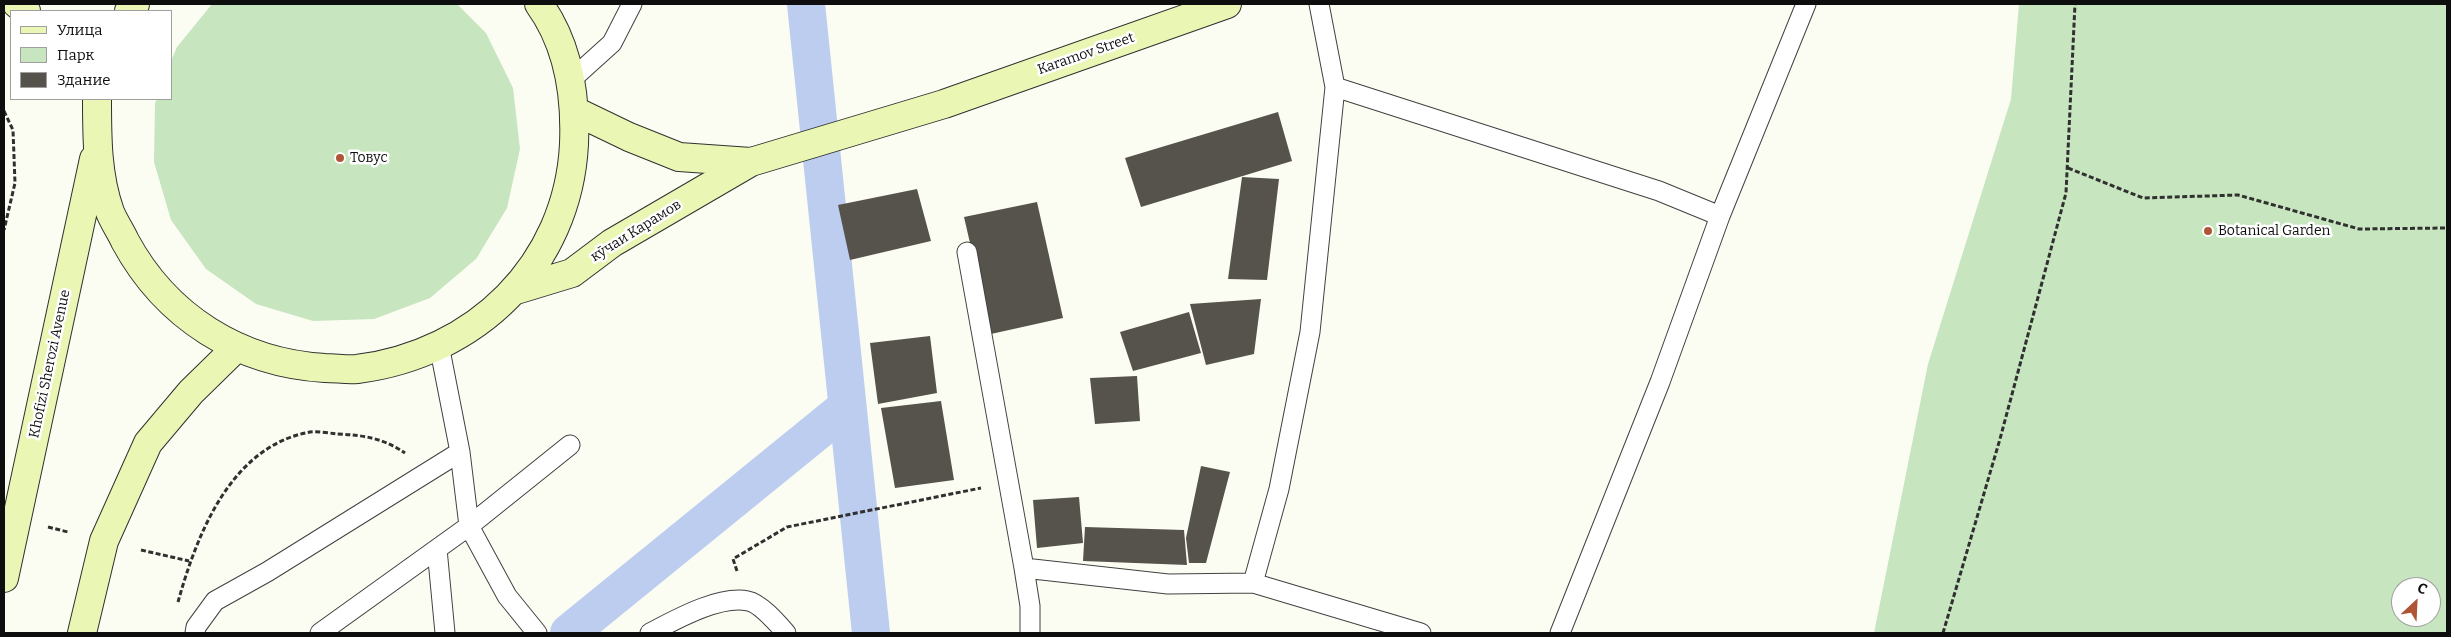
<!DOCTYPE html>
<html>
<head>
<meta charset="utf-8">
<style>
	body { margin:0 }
	#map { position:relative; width:2451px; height:637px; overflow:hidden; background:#fcfdf2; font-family:Bitter,serif }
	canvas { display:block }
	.frame { position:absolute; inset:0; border:5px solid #0e0e0e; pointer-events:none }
	.legend { position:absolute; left:10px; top:10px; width:162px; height:90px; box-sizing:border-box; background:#fff; border:1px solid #9f9f9f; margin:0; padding:6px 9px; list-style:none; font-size:15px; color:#0e0e0e }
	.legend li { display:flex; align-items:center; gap:10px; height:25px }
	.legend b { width:25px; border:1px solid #9f9f9f }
	.north { position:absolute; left:2391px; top:577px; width:50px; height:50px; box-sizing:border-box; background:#fff; border:1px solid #9f9f9f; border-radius:50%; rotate:25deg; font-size:14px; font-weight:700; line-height:20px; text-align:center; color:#0e0e0e }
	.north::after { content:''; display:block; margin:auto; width:18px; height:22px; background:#af5436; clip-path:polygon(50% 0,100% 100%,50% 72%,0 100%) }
</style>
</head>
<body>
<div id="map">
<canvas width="2451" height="637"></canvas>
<div class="frame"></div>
<ul class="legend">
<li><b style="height:6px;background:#eaf6b4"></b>Улица</li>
<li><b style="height:14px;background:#c7e5be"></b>Парк</li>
<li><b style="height:14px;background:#56534c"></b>Здание</li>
</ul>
<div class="north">С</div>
</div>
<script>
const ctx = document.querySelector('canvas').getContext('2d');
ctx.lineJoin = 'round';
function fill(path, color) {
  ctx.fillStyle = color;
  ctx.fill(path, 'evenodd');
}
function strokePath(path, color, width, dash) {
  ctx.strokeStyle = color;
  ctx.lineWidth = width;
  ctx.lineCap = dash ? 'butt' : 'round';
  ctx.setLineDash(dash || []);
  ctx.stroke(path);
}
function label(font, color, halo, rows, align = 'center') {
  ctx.font = font + ' Bitter,serif';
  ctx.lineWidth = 5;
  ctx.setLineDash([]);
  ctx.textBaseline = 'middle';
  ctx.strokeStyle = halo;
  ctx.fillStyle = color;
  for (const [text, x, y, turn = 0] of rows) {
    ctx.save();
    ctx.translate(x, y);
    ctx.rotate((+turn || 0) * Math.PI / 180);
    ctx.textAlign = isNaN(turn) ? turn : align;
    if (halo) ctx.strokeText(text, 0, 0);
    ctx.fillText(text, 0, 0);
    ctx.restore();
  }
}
fill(new Path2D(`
	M 212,4 L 457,4 L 486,33 L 513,88 L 520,149 L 507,208 L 476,259 L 430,298 L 374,319 L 313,321 L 256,304 L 206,269 L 171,220 L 154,162 L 155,103 L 157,99 L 171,99 L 171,61 L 177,47 Z
	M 2019,4 L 2447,4 L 2447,633 L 1874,633 L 1928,364 L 2011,99 ZM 2401,587 L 2431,587 L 2431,617 L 2401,617 Z`), '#c7e5be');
strokePath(new Path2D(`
	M 806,4 L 871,633
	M 569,633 L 847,407`), '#bccdef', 38);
fill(new Path2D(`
	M 1278,112 L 1292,161 L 1141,207 L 1125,158 Z
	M 1242,177 L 1279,179 L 1267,280 L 1228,279 Z
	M 917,189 L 931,241 L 850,260 L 838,205 Z
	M 1037,202 L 1063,318 L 991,334 L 964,217 Z
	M 1261,299 L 1254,354 L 1206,365 L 1190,304 Z
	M 1189,312 L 1201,353 L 1133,371 L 1120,332 Z
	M 930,336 L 937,393 L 878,404 L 870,343 Z
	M 1137,376 L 1140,421 L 1095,424 L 1090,378 Z
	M 941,401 L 954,480 L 895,488 L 881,408 Z
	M 1201,466 L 1230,472 L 1206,563 L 1189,563 L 1186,538 Z
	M 1079,497 L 1083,543 L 1037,548 L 1033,500 Z
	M 1085,527 L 1184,530 L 1187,565 L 1083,561 Z`), '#56534c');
const lane = new Path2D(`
	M 1319,4 L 1335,87 L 1310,332 L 1279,489 L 1253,583 L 1421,633
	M 571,80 L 612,43 L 632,4
	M 1335,87 L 1659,191 L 1720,216
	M 967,252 L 1024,568
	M 439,345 L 460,452 L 469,526 L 507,596 L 537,633
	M 437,549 L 445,633
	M 195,633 L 196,627 L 215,601 L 267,572 L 460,452
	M 320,633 L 469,526 L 570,445
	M 650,633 C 675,620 719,595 748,601 C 760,603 778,624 786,633
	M 1030,633 L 1030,606 L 1024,568 L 1168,584 L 1253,583
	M 1560,633 L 1660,382 L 1720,216 L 1806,4`);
const secondary = new Path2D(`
	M 17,4 L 26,11
	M 129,11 L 135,4
	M 97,99 C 97,137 97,176 110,212 C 114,222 121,232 125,241 C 166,317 239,363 325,368 C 336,368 347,370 357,369 C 476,354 568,265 574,144 C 576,95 568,44 539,4
	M 575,111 L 629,137 L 679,157 L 751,162
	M 516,290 L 572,273 L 612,243 L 751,162 L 944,104 L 1227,4
	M 4,578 L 94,159
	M 82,633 L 104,541 L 148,443 L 191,392 L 236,348`);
strokePath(lane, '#414141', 21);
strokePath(secondary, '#303030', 30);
strokePath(new Path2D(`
	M 4,111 L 13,130 L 15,183 L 4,230
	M 2068,168 L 2143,198 L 2238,195 L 2359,229 L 2447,228
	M 48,527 L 68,532
	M 141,550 L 189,561
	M 737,571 L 733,559 L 787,527 L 981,488
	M 178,602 C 197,534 231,446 310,432 C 318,431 329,433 337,434 C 363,435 383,438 405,453
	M 1943,633 L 2000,439 L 2066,193 L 2075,4`), '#303030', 3, [5, 2.5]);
strokePath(lane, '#fff', 19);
strokePath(secondary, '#eaf6b4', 28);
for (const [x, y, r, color] of [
	[340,158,5,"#af5436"],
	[2208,231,5,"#af5436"]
]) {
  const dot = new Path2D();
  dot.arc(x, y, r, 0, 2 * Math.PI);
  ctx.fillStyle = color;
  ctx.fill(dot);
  strokePath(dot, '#fff', 2);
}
label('14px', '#0e0e0e', '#fff', [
	["Karamov Street",1086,54,-19],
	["кӯчаи Карамов",636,231,-32],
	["Khofizi Sherozi Avenue",50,364,-78]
]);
label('14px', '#0e0e0e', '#fff', [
	["Товус",350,158],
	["Botanical Garden",2218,231]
], 'left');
</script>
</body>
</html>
